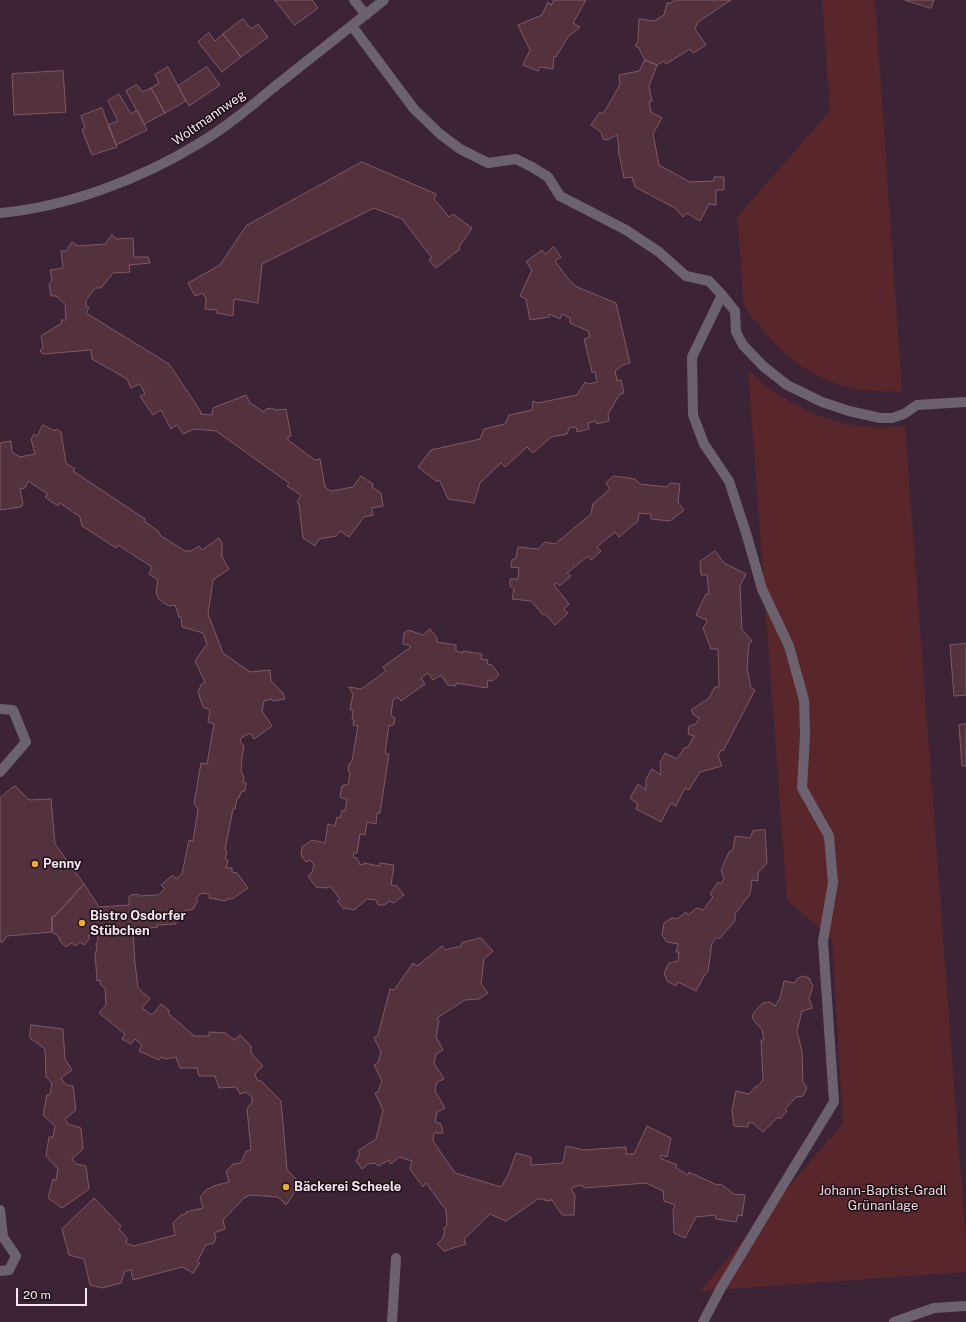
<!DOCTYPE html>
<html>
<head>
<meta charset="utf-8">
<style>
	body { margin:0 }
	#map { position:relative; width:966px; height:1322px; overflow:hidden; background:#3d2336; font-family:"Public Sans",sans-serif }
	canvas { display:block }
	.scale { position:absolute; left:16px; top:1288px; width:71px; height:18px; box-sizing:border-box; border:2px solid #f6e4f0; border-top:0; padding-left:5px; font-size:12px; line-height:14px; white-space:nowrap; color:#f6e4f0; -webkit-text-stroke:3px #1d1119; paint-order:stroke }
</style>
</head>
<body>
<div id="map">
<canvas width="966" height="1322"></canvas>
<div class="scale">20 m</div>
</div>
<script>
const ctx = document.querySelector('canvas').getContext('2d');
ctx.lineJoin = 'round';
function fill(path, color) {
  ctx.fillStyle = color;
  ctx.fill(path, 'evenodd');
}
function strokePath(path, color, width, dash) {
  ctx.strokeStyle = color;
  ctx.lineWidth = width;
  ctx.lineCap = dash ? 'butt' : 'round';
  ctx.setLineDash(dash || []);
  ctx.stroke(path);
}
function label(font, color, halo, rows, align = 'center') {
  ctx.font = font + ' "Public Sans",sans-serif';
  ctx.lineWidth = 3;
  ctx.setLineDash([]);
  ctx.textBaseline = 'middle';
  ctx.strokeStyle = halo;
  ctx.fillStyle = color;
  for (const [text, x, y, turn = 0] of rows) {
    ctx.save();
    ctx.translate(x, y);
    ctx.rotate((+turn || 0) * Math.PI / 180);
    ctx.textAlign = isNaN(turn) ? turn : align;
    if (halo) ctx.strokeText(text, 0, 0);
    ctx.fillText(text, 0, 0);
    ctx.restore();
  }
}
fill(new Path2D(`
	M 822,0 L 875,0 L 902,391 C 843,395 796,374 760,326 C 755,320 747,312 744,305 C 742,299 743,290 742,283 C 741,261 739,239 737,217 L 830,111 Z
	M 748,369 C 754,375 760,381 766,386 C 797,409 836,426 874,427 C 885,428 895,426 905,426 L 966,1245 L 966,1272 L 700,1291 L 822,1148 L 829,1138 L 831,1139 L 843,1124 L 832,939 L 787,900 Z`), '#59272b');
const building = new Path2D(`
	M 275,0 L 312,0 L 318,8 L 295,25 Z
	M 554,0 L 586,0 L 573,23 L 580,27 L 568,37 L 556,57 L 554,56 L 553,69 L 540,67 L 538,71 L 523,65 L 530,50 L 518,25 L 542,15 L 548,2 L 551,5 Z
	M 676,0 L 731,0 L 698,22 L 695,29 L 706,45 L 693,53 L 690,49 L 666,64 L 664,61 L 657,65 L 645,60 L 638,47 L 635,46 L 638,41 L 639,19 L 654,21 L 664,15 L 667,3 L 670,3 Z
	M 905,0 L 934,0 L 931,8 Z
	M 243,19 L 251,29 L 258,24 L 268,37 L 241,57 L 223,34 Z
	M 209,33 L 215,41 L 223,34 L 241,57 L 222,72 L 198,42 Z
	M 645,60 L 657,65 L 649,86 L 652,101 L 649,102 L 651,112 L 662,118 L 653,134 L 659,165 L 690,182 L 714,181 L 714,177 L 724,177 L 724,190 L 716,190 L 716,205 L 709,204 L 700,221 L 687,213 L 683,217 L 675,208 L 635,187 L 632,177 L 624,178 L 618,149 L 619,149 L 617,135 L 607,140 L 603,139 L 601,132 L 591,125 L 600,112 L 603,114 L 620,85 L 619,75 L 639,71 Z
	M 168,67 L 186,101 L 165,113 L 151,88 L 159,83 L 155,75 Z
	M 207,67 L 220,85 L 189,106 L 178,86 Z
	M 63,71 L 66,112 L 14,115 L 12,74 Z
	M 137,85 L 142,92 L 151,88 L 165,113 L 144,124 L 126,91 Z
	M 119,94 L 131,114 L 137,110 L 147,130 L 116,145 L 108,125 L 118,121 L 108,101 Z
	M 102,108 L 117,147 L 92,155 L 82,130 L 85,128 L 81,116 Z
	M 362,162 L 436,194 L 434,199 L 449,217 L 453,214 L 472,228 L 459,247 L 460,249 L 436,268 L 429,260 L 432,258 L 402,219 L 374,208 L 262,264 L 258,303 L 234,299 L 233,316 L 217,313 L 217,310 L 205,309 L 206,299 L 203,293 L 195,296 L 188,283 L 220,265 L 246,226 Z
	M 112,235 L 117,239 L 133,238 L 134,257 L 148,257 L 150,263 L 129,265 L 130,272 L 113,273 L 101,288 L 95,288 L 86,300 L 86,306 L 89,308 L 86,313 L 169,364 L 201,412 L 201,414 L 212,415 L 213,408 L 246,395 L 250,403 L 264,412 L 266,409 L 272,408 L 276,410 L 286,409 L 291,436 L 288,437 L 288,440 L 315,460 L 320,459 L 325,487 L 331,491 L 353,487 L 361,476 L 373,484 L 372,487 L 381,493 L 383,506 L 372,508 L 373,515 L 364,517 L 349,537 L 340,531 L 336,536 L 319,539 L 315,546 L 303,538 L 299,504 L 297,502 L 301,495 L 287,486 L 289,483 L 216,431 L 194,429 L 183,434 L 177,425 L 171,429 L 161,410 L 153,415 L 140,396 L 145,394 L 140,384 L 131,388 L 127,379 L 92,359 L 91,350 L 43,354 L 40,351 L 43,347 L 41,336 L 62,323 L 61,320 L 66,320 L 65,304 L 56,296 L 51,296 L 49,284 L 52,280 L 50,270 L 63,268 L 61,251 L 66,251 L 72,242 L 78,246 L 105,244 Z
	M 554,247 L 561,257 L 555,261 L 569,280 L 577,287 L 616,303 L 630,363 L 623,365 L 615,371 L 617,381 L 621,380 L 624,393 L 620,394 L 608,414 L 609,421 L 597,424 L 596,421 L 588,423 L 589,429 L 577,432 L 576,427 L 569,428 L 567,434 L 551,437 L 533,453 L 527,447 L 505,467 L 501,463 L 480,483 L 474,503 L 448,499 L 440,481 L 436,481 L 418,467 L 431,450 L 480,439 L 484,429 L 505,424 L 509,415 L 532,410 L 533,401 L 538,403 L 577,395 L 585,382 L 588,384 L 597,382 L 595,372 L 592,372 L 584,339 L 590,337 L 588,331 L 570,323 L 570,318 L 562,314 L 560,319 L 549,314 L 549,317 L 530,320 L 526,299 L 520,296 L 532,270 L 526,262 L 542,250 L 545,254 Z
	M 43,425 L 55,431 L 56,429 L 61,432 L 66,463 L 75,469 L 73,471 L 145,519 L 144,521 L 158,531 L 161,536 L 185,551 L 191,551 L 199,546 L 202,550 L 219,538 L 222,543 L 222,557 L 229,569 L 213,580 L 208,614 L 223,653 L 250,672 L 270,670 L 271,681 L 283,693 L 285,699 L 273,701 L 272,699 L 264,701 L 262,711 L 272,726 L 254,739 L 250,733 L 241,738 L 240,741 L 244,746 L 241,763 L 242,764 L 241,771 L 244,777 L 243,782 L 246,783 L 245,791 L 241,792 L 239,798 L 237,799 L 235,809 L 233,809 L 225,850 L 227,851 L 225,859 L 228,860 L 226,868 L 232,868 L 232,872 L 237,873 L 248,888 L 232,899 L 226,899 L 226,901 L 209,898 L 210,894 L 202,893 L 196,898 L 198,900 L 193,909 L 181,912 L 176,917 L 176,924 L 157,925 L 158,927 L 133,930 L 135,963 L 138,988 L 150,999 L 142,1008 L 150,1014 L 153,1014 L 161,1004 L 170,1011 L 168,1013 L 192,1034 L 193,1036 L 209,1036 L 209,1032 L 226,1033 L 234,1040 L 240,1035 L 251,1046 L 251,1053 L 263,1066 L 255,1074 L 257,1080 L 261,1081 L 281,1101 L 287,1170 L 299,1182 L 293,1190 L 295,1192 L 286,1205 L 278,1197 L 250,1195 L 244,1198 L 223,1220 L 225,1229 L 214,1233 L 216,1237 L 214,1243 L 206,1245 L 197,1262 L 200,1263 L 193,1273 L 182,1267 L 133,1280 L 131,1270 L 125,1271 L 121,1283 L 102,1288 L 90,1285 L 84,1259 L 69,1255 L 62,1229 L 94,1198 L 121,1226 L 119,1229 L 127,1238 L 126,1243 L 134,1246 L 175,1235 L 173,1223 L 181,1215 L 186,1214 L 186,1212 L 203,1208 L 200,1197 L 207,1189 L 214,1187 L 213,1186 L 229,1182 L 226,1171 L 233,1164 L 241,1163 L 246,1151 L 251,1150 L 247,1109 L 252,1102 L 252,1097 L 246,1092 L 240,1094 L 236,1087 L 219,1088 L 215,1076 L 199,1076 L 197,1068 L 180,1068 L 176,1057 L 165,1059 L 161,1057 L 159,1060 L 139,1051 L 142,1045 L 135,1039 L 131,1044 L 122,1039 L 125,1034 L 99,1013 L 106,1005 L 105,988 L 101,985 L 100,980 L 97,981 L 95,952 L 97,952 L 96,944 L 98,941 L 97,934 L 89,934 L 89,939 L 84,945 L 80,942 L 76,946 L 71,943 L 66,947 L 59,940 L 60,938 L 52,932 L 52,917 L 55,916 L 84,884 L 99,907 L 129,905 L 129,897 L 131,895 L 138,894 L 139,896 L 158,895 L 165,889 L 161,885 L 173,875 L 176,879 L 182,874 L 189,840 L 193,841 L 198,809 L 194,804 L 201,763 L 207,764 L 214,724 L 208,722 L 210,710 L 203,707 L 198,692 L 201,685 L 205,682 L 195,661 L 207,644 L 203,633 L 182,627 L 181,617 L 179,617 L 175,605 L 170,606 L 165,604 L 158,598 L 156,592 L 158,580 L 149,574 L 152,567 L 118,545 L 116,548 L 82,526 L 80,517 L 60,503 L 58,506 L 45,497 L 48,494 L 28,481 L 25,488 L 20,489 L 23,504 L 21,507 L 0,510 L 0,443 L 11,441 L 12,452 L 20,457 L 35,454 L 31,439 L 34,434 L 37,436 Z
	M 614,476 L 635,479 L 640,484 L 667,487 L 670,483 L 680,484 L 678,502 L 684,510 L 670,521 L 651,519 L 651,514 L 639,513 L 638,521 L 619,537 L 615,532 L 597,547 L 601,551 L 591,560 L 588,556 L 567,573 L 571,576 L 559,586 L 557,583 L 554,585 L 569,604 L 564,609 L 568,613 L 555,625 L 545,614 L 543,615 L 531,601 L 512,599 L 514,589 L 510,586 L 510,579 L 518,579 L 519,568 L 511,567 L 512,560 L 516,558 L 518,547 L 538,549 L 545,542 L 555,544 L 591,514 L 593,504 L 610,489 L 606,483 Z
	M 715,551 L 724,563 L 746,574 L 740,586 L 742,630 L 752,641 L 749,643 L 747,668 L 751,688 L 755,690 L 723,751 L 721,750 L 718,756 L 722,766 L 700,772 L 689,790 L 685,788 L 676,806 L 671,803 L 661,822 L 636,809 L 638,804 L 630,798 L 638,784 L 646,790 L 646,779 L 652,769 L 661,775 L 660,763 L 665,753 L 677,759 L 684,748 L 688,747 L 694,736 L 688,734 L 689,726 L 696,724 L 699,718 L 694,715 L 691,710 L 709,698 L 715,687 L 719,687 L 718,649 L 711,649 L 703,628 L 707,622 L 706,619 L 703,619 L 696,615 L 706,594 L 709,594 L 707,575 L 701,575 L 700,562 Z
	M 430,629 L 437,638 L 437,642 L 456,645 L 456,651 L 463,653 L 463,651 L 482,654 L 481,659 L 488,660 L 487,664 L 492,665 L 499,675 L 492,681 L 488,680 L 487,688 L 456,683 L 456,686 L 448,685 L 441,675 L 433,680 L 428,673 L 421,678 L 425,684 L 401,701 L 398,697 L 393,700 L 391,715 L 395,718 L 394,724 L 393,724 L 392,726 L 389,725 L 385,753 L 389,754 L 380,813 L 377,813 L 376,824 L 367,822 L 365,835 L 360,834 L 357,853 L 354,853 L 353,857 L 354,858 L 356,857 L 360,864 L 359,864 L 363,865 L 364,863 L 379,866 L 380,863 L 394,865 L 391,885 L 397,886 L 404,895 L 394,903 L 390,901 L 384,905 L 378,905 L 376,900 L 367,899 L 354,910 L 346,908 L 344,909 L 337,901 L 340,899 L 330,886 L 327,888 L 316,887 L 308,876 L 312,872 L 314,865 L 310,860 L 306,862 L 301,855 L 302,847 L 312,840 L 325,843 L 328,824 L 335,826 L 337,817 L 340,818 L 342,810 L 345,811 L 347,799 L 341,798 L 340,796 L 342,786 L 344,785 L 348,785 L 350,772 L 348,771 L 349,764 L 352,761 L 358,726 L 353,725 L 354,720 L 352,719 L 353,710 L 350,710 L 353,694 L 349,687 L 361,689 L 386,671 L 383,667 L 411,647 L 408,645 L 403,644 L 404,633 L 408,630 L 423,635 Z
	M 966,644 L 966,695 L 954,696 L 950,645 Z
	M 966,724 L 966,766 L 962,766 L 959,725 Z
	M 15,786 L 29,800 L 51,799 L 55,844 L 84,884 L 55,916 L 52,917 L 52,932 L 7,936 L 2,943 L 0,941 L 0,798 Z
	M 765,830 L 767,863 L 758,873 L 758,881 L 752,880 L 750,894 L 735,914 L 735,921 L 719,939 L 717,937 L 712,943 L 708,971 L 704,976 L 696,991 L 678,982 L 676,986 L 667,981 L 664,973 L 669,963 L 678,961 L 679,952 L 676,952 L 678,944 L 667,942 L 662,935 L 664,923 L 672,918 L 677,919 L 686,912 L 688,915 L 697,908 L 703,910 L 713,897 L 710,894 L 718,882 L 721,884 L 724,878 L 721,870 L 729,852 L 733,850 L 735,836 L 750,838 L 753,831 Z
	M 481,938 L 493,951 L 484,959 L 481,984 L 488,993 L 479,999 L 465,1000 L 437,1018 L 439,1021 L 436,1037 L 443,1050 L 436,1054 L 434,1063 L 444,1079 L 437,1082 L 435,1091 L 445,1108 L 437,1112 L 435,1122 L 441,1124 L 443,1133 L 434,1133 L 433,1141 L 455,1173 L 501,1187 L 509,1173 L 516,1153 L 531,1157 L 531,1165 L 563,1163 L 566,1146 L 584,1150 L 626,1147 L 626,1154 L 634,1154 L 647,1126 L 671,1138 L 667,1157 L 661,1155 L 660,1158 L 677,1165 L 676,1168 L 688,1175 L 689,1172 L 717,1185 L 721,1184 L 734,1194 L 745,1195 L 742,1216 L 738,1215 L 736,1222 L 716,1219 L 715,1215 L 696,1217 L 685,1238 L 674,1233 L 673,1211 L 675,1205 L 664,1201 L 663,1191 L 646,1183 L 584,1188 L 582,1185 L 576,1186 L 571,1189 L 575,1195 L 574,1215 L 562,1215 L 552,1200 L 545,1201 L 545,1199 L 538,1199 L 506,1221 L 490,1214 L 464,1239 L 466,1244 L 444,1251 L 437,1244 L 443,1238 L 445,1230 L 443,1229 L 447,1225 L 446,1210 L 426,1183 L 423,1187 L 410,1169 L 412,1161 L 399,1157 L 391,1164 L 389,1160 L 378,1166 L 375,1163 L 368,1164 L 362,1169 L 356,1161 L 360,1154 L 358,1151 L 376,1139 L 383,1110 L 375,1093 L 378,1092 L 382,1081 L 374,1065 L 378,1063 L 381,1052 L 374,1038 L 378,1035 L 390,989 L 394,990 L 413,963 L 417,966 L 442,946 L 445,950 L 461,946 L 462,943 Z
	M 803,976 L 809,978 L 813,986 L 809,998 L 812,1008 L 802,1011 L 797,1031 L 802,1051 L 803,1082 L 807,1088 L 803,1096 L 796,1097 L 785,1109 L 787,1111 L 780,1119 L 778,1117 L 763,1132 L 753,1123 L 748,1123 L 748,1127 L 734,1126 L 732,1111 L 736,1091 L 749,1094 L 756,1086 L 757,1087 L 763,1080 L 761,1040 L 764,1040 L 762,1030 L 752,1018 L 754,1012 L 763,1003 L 770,1002 L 775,1006 L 780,998 L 784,981 L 795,983 L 797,979 Z
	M 31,1025 L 63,1029 L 65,1059 L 72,1070 L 61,1078 L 66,1085 L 73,1086 L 76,1110 L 65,1119 L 68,1124 L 81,1128 L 83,1149 L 72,1159 L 76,1164 L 86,1166 L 89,1189 L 62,1208 L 48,1198 L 53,1179 L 56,1180 L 58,1169 L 46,1156 L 49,1137 L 53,1137 L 55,1126 L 43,1115 L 47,1095 L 50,1095 L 52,1083 L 46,1077 L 45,1049 L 30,1038 Z`);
fill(building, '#53323e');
strokePath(building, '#7e5a66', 1);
strokePath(new Path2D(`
	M 0,709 L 13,710 L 26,742 L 0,772
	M 0,1210 L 3,1237 L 16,1256 L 9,1270 L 0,1271
	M 392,1322 L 396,1258
	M 703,1322 L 721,1288 L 774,1200 L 834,1102 L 823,941 L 833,883 L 829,836 L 802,788 L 805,735 L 804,700 L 789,646 L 762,589 L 747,536 L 729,481 L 704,444 L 693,415 L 692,357 L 722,295`), '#6c626f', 10);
strokePath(new Path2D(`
	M 354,0 L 366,15
	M 352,26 L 414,109 L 440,134 L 460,149 L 488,163 L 516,159 L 532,167 L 548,177 L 560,196 L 626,230 L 659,252 L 686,276 L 709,281 L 722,295 L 735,311 L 736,332 L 743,345 L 763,366 L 787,385 L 822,402 L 849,411 L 880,418 L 892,418 L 904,414 L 917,405 L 966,402
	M 0,213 C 67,207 141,179 198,144 C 225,128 249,108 273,88 C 310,59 347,29 384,0
	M 894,1322 L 934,1308 L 966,1306`), '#6c626f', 10);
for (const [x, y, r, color] of [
	[35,864,4,"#eca93a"],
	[82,923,4,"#eca93a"],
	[286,1187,4,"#eca93a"]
]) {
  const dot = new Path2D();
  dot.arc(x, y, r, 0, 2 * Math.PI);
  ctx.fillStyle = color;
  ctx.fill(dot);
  strokePath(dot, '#1d1119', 1.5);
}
label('13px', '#f6e4f0', '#1d1119', [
	["Woltmannweg",209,118,-35]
]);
label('bold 13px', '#f6e4f0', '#1d1119', [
	["Penny",43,864],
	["Bistro Osdorfer",90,916],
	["Stübchen",90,931],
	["Bäckerei Scheele",294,1187]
], 'left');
label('13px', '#eed5d6', '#1d1119', [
	["Johann-Baptist-Gradl",883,1191],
	["Grünanlage",883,1206]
]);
</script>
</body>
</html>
